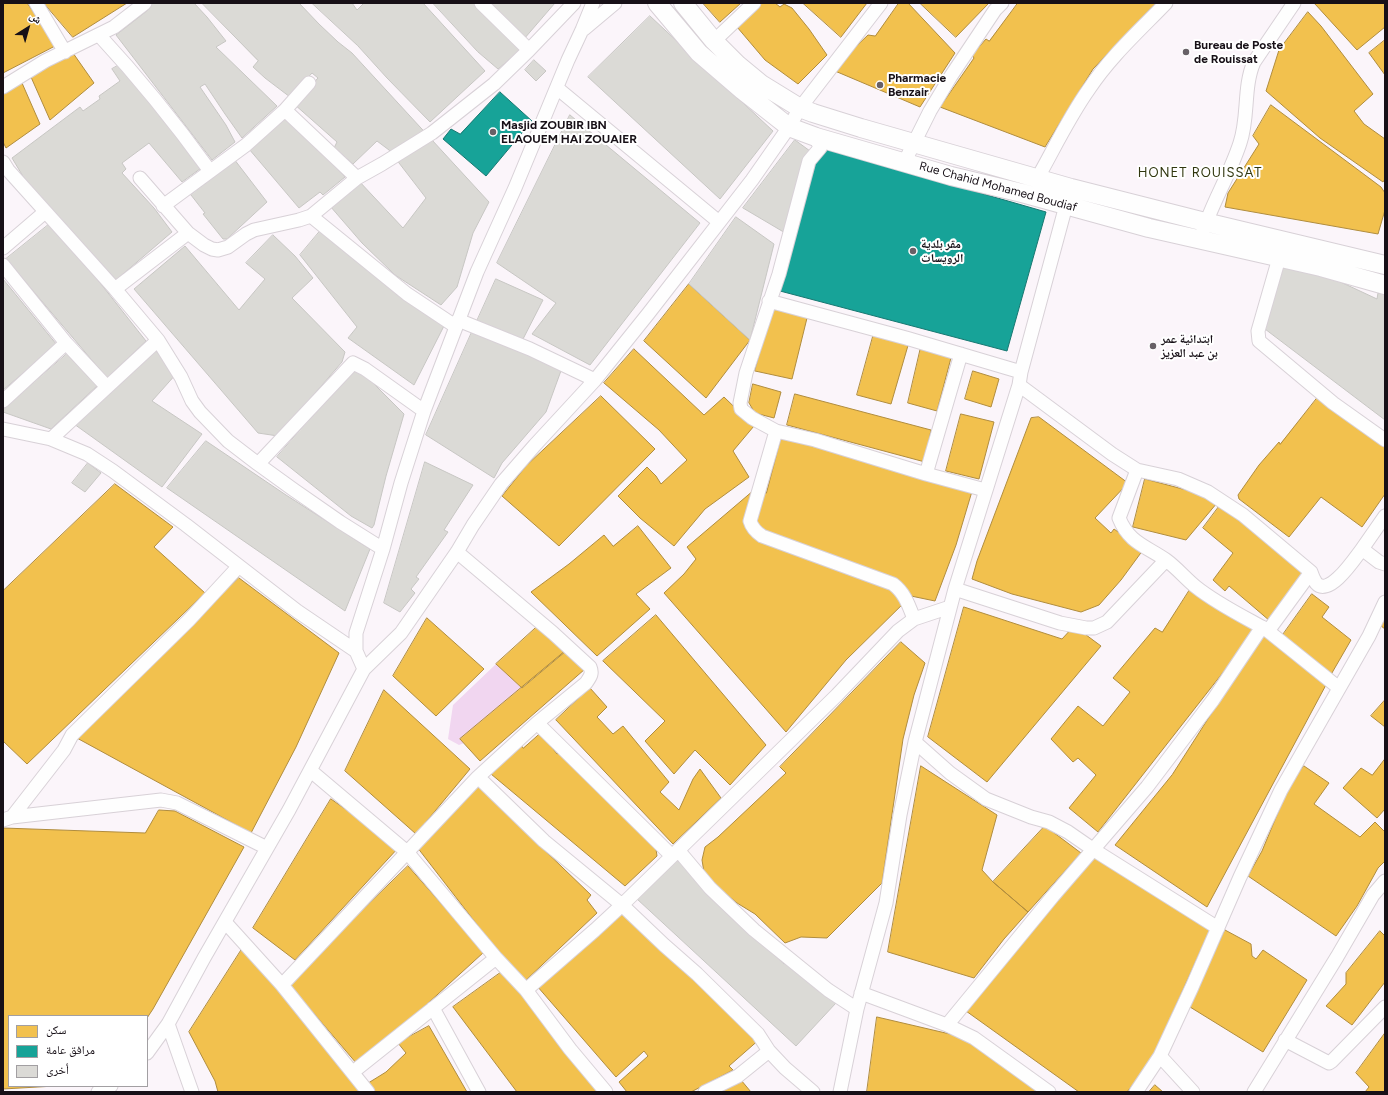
<!DOCTYPE html>
<html>
<head>
<meta charset="utf-8">
<style>
	body { margin:0 }
	#map { position:relative; width:1388px; height:1095px; overflow:hidden; background:#fbf5fa; font-family:Figtree,"Noto Naskh Arabic",sans-serif }
	canvas { display:block }
	.frame { position:absolute; inset:0; border:4px solid #171017; pointer-events:none }
	.legend { position:absolute; left:8px; top:1015px; width:140px; height:72px; box-sizing:border-box; background:#fff; border:1px solid #a29fa2; margin:0; padding:5px 7px; list-style:none; font-size:12px; color:#171017 }
	.legend li { display:flex; align-items:center; gap:8px; height:20px }
	.legend b { width:20px; border:1px solid #a29fa2 }
	.north { position:absolute; left:8px; top:8px; width:40px; height:40px; -webkit-text-stroke:3px #fff; paint-order:stroke; rotate:37deg; font-size:11px; font-weight:700; line-height:16px; text-align:center; color:#171017 }
	.north::after { content:''; display:block; margin:auto; width:14px; height:18px; background:#171017; clip-path:polygon(50% 0,100% 100%,50% 72%,0 100%) }
</style>
</head>
<body>
<div id="map">
<canvas width="1388" height="1095"></canvas>
<div class="frame"></div>
<ul class="legend">
<li><b style="height:11px;background:#f2c14e"></b>سكن</li>
<li><b style="height:11px;background:#17a398"></b>مرافق عامة</li>
<li><b style="height:11px;background:#dbdad6"></b>أخرى</li>
</ul>
<div class="north">ش</div>
</div>
<script>
const ctx = document.querySelector('canvas').getContext('2d');
ctx.lineJoin = 'round';
function fill(path, color) {
  ctx.fillStyle = color;
  ctx.fill(path, 'evenodd');
}
function strokePath(path, color, width, dash) {
  ctx.strokeStyle = color;
  ctx.lineWidth = width;
  ctx.lineCap = dash ? 'butt' : 'round';
  ctx.setLineDash(dash || []);
  ctx.stroke(path);
}
function label(font, color, halo, rows, align = 'center') {
  ctx.font = font + ' Figtree,"Noto Naskh Arabic",sans-serif';
  ctx.lineWidth = 4;
  ctx.setLineDash([]);
  ctx.textBaseline = 'middle';
  ctx.strokeStyle = halo;
  ctx.fillStyle = color;
  for (const [text, x, y, turn = 0] of rows) {
    ctx.save();
    ctx.translate(x, y);
    ctx.rotate((+turn || 0) * Math.PI / 180);
    ctx.textAlign = isNaN(turn) ? turn : align;
    if (halo) ctx.strokeText(text, 0, 0);
    ctx.fillText(text, 0, 0);
    ctx.restore();
  }
}
fill(new Path2D(`
	M 496,664 L 522,688 L 461,739 L 464,743 L 459,745 L 448,739 L 453,705 Z`), '#f1d6f0');
const homes = new Path2D(`
	M 3,3 L 27,3 L 57,45 L 3,73 Z
	M 44,3 L 127,3 L 73,37 Z
	M 703,3 L 741,3 L 720,22 Z
	M 762,3 L 775,3 L 780,7 L 784,4 L 792,8 L 809,29 L 827,55 L 798,84 L 765,60 L 737,27 Z
	M 803,3 L 867,3 L 841,37 Z
	M 899,3 L 908,3 L 955,53 L 920,107 L 835,71 L 848,54 L 868,35 L 875,36 Z
	M 920,3 L 989,3 L 956,37 Z
	M 1018,3 L 1156,3 L 1093,69 L 1045,147 L 940,107 L 974,58 L 972,55 L 986,39 L 989,41 Z
	M 1316,3 L 1385,3 L 1385,27 L 1357,50 L 1315,4 Z
	M 1308,12 L 1321,26 L 1373,94 L 1354,111 L 1364,124 L 1385,139 L 1385,179 L 1383,182 L 1320,138 L 1266,91 L 1279,50 Z
	M 1385,40 L 1385,75 L 1369,53 Z
	M 73,53 L 94,83 L 50,120 L 31,77 Z
	M 22,83 L 40,124 L 6,148 L 3,142 L 3,93 Z
	M 1271,105 L 1381,187 L 1385,193 L 1385,210 L 1378,234 L 1225,207 L 1228,193 L 1259,144 L 1253,136 Z
	M 689,284 L 750,340 L 706,398 L 644,341 Z
	M 773,306 L 808,314 L 792,379 L 755,371 Z
	M 874,333 L 909,342 L 891,404 L 857,395 Z
	M 921,347 L 952,354 L 937,411 L 908,403 Z
	M 634,349 L 704,415 L 724,397 L 754,426 L 733,451 L 749,477 L 705,509 L 674,546 L 640,518 L 618,496 L 647,467 L 656,476 L 661,484 L 687,460 L 659,430 L 604,383 Z
	M 973,371 L 999,379 L 991,407 L 965,399 Z
	M 753,384 L 781,392 L 774,418 L 755,413 L 749,403 Z
	M 795,394 L 931,430 L 925,462 L 787,425 Z
	M 601,396 L 655,449 L 559,546 L 502,496 L 526,466 Z
	M 1318,397 L 1385,443 L 1385,494 L 1362,527 L 1321,497 L 1289,537 L 1239,499 L 1238,495 L 1259,465 L 1279,442 L 1280,444 Z
	M 961,414 L 994,422 L 979,479 L 946,471 Z
	M 1039,417 L 1128,483 L 1095,518 L 1111,533 L 1114,529 L 1143,550 L 1121,580 L 1099,605 L 1081,612 L 1012,594 L 972,579 L 977,561 L 1031,418 Z
	M 782,435 L 973,488 L 956,545 L 935,601 L 911,596 L 846,660 L 786,732 L 664,593 L 684,574 L 696,559 L 687,547 L 754,490 L 766,493 Z
	M 1145,479 L 1209,496 L 1217,503 L 1186,540 L 1133,527 Z
	M 115,484 L 173,527 L 154,547 L 205,593 L 27,764 L 3,741 L 3,591 Z
	M 1221,504 L 1305,572 L 1270,621 L 1229,586 L 1225,591 L 1213,580 L 1233,553 L 1203,528 Z
	M 638,526 L 671,568 L 636,594 L 650,609 L 597,656 L 531,592 L 569,564 L 604,535 L 613,546 Z
	M 239,578 L 339,653 L 296,747 L 251,833 L 75,737 Z
	M 1191,588 L 1257,629 L 1098,832 L 1069,808 L 1096,775 L 1078,758 L 1073,762 L 1051,739 L 1078,706 L 1103,726 L 1130,692 L 1113,678 L 1155,628 L 1162,632 Z
	M 1312,594 L 1329,607 L 1322,617 L 1351,640 L 1329,678 L 1282,636 Z
	M 964,607 L 1062,639 L 1074,626 L 1101,646 L 987,782 L 928,737 Z
	M 656,615 L 766,745 L 730,785 L 695,750 L 674,774 L 645,741 L 665,721 L 603,661 Z
	M 427,618 L 484,669 L 436,716 L 393,676 Z
	M 1385,619 L 1385,629 L 1381,626 Z
	M 539,625 L 566,651 L 522,688 L 496,664 Z
	M 1264,632 L 1327,683 L 1207,907 L 1115,845 L 1172,775 Z
	M 901,642 L 925,663 L 914,695 L 903,739 L 882,883 L 827,938 L 801,937 L 785,943 L 755,914 L 737,903 L 713,883 L 704,872 L 702,860 L 705,847 L 718,837 L 786,773 L 780,767 Z
	M 569,648 L 585,669 L 480,761 L 460,739 Z
	M 590,688 L 607,707 L 597,717 L 613,734 L 623,726 L 669,782 L 660,792 L 679,810 L 693,779 L 700,769 L 721,798 L 673,844 L 556,720 Z
	M 384,690 L 470,769 L 416,834 L 345,771 Z
	M 1385,700 L 1385,727 L 1371,716 Z
	M 541,733 L 557,754 L 560,752 L 655,842 L 657,856 L 625,886 L 491,774 L 521,745 L 523,748 Z
	M 1385,759 L 1385,809 L 1377,818 L 1343,788 L 1361,768 L 1372,775 Z
	M 921,766 L 997,815 L 982,870 L 993,882 L 1028,912 L 1004,939 L 974,978 L 888,952 Z
	M 1304,766 L 1329,783 L 1314,804 L 1360,837 L 1375,822 L 1385,832 L 1385,861 L 1378,868 L 1357,906 L 1336,936 L 1248,876 L 1262,851 L 1289,786 Z
	M 477,785 L 591,895 L 587,900 L 597,913 L 524,982 L 492,944 L 417,847 Z
	M 331,799 L 399,847 L 295,960 L 253,928 Z
	M 159,810 L 175,811 L 244,847 L 153,1009 L 147,1018 L 147,1016 L 9,1016 L 9,1086 L 55,1086 L 3,1089 L 3,828 L 145,833 Z
	M 1045,826 L 1081,853 L 1028,912 L 993,882 Z
	M 1096,854 L 1213,929 L 1204,943 L 1151,1061 L 1127,1092 L 1079,1092 L 966,1011 L 1084,863 Z
	M 408,866 L 484,952 L 391,1037 L 357,1064 L 288,983 Z
	M 623,912 L 761,1038 L 729,1066 L 733,1070 L 691,1092 L 627,1092 L 619,1082 L 648,1056 L 644,1051 L 616,1077 L 537,986 Z
	M 1225,930 L 1251,944 L 1252,956 L 1256,959 L 1263,950 L 1307,980 L 1263,1052 L 1190,1007 Z
	M 1380,931 L 1385,936 L 1385,982 L 1352,1025 L 1326,1006 L 1346,984 L 1346,973 Z
	M 242,949 L 297,1009 L 364,1092 L 218,1092 L 215,1081 L 189,1032 Z
	M 503,971 L 599,1092 L 517,1092 L 453,1007 Z
	M 877,1017 L 967,1038 L 1041,1092 L 867,1092 Z
	M 429,1026 L 467,1092 L 371,1092 L 365,1085 L 386,1072 L 406,1053 L 398,1043 Z
	M 1385,1033 L 1385,1092 L 1365,1092 L 1369,1087 L 1356,1073 Z
	M 741,1080 L 751,1092 L 717,1092 Z
	M 1155,1085 L 1163,1092 L 1149,1092 Z`);
fill(homes, '#f2c14e');
strokePath(homes, '#b08c3e', 1);
const public = new Path2D(`
	M 500,92 L 532,121 L 486,176 L 443,139 L 451,129 L 460,134 Z
	M 820,148 L 868,157 L 880,164 L 1046,212 L 1007,351 L 780,291 Z`);
fill(public, '#17a398');
strokePath(public, '#177771', 1);
const building = new Path2D(`
	M 152,3 L 194,3 L 207,17 L 226,41 L 216,47 L 277,106 L 242,138 L 225,114 L 205,84 L 200,87 L 226,125 L 235,142 L 212,160 L 116,35 L 148,10 L 149,6 Z
	M 202,3 L 299,3 L 319,24 L 338,42 L 352,53 L 489,202 L 473,233 L 457,287 L 441,305 L 395,275 L 362,243 L 330,206 L 358,180 L 403,228 L 426,198 L 389,150 L 377,141 L 353,164 L 334,148 L 337,142 L 294,104 L 318,78 L 312,73 L 290,97 L 265,78 L 253,67 L 258,61 Z
	M 312,3 L 352,3 L 357,10 L 364,3 L 423,3 L 485,71 L 430,122 L 387,78 L 358,46 Z
	M 433,3 L 473,3 L 521,50 L 498,69 L 478,52 Z
	M 488,3 L 555,3 L 524,39 Z
	M 650,16 L 773,131 L 720,199 L 588,77 Z
	M 534,60 L 546,71 L 536,81 L 525,70 Z
	M 121,64 L 204,166 L 182,182 L 149,143 L 122,163 L 126,169 L 122,173 L 154,208 L 172,232 L 116,280 L 27,183 L 12,158 L 80,107 L 83,111 L 100,99 L 99,96 L 120,81 L 112,69 Z
	M 570,115 L 700,223 L 590,365 L 532,334 L 556,303 L 497,263 Z
	M 285,116 L 316,145 L 345,177 L 323,195 L 320,192 L 299,208 L 249,149 Z
	M 795,140 L 810,151 L 787,234 L 743,208 Z
	M 234,159 L 267,202 L 227,239 L 223,239 L 203,214 L 205,213 L 191,195 Z
	M 736,217 L 774,244 L 750,340 L 689,284 Z
	M 52,222 L 146,341 L 107,378 L 6,259 Z
	M 321,230 L 445,324 L 414,385 L 348,338 L 357,327 L 300,255 Z
	M 273,235 L 295,256 L 313,278 L 292,298 L 345,352 L 342,362 L 278,436 L 258,433 L 134,289 L 185,246 L 239,310 L 265,279 L 246,263 Z
	M 1284,263 L 1330,277 L 1377,299 L 1378,293 L 1385,294 L 1385,420 L 1265,329 Z
	M 3,279 L 57,345 L 3,390 Z
	M 496,279 L 543,300 L 522,341 L 477,321 Z
	M 472,332 L 562,368 L 546,412 L 502,463 L 494,478 L 426,435 Z
	M 154,349 L 177,373 L 152,401 L 202,434 L 162,487 L 74,424 Z
	M 67,354 L 97,386 L 51,429 L 3,412 L 3,409 Z
	M 356,366 L 404,414 L 386,476 L 374,525 L 372,528 L 351,516 L 277,457 Z
	M 206,441 L 286,495 L 370,549 L 345,611 L 167,488 Z
	M 425,462 L 473,485 L 444,530 L 448,532 L 416,577 L 419,579 L 411,589 L 415,593 L 400,612 L 384,603 Z
	M 88,463 L 101,473 L 85,492 L 72,483 Z
	M 677,860 L 784,964 L 790,959 L 836,1003 L 796,1046 L 637,899 Z`);
fill(building, '#dbdad6');
strokePath(building, '#c7c6c3', 1);
const minor = new Path2D(`
	M 36,3 L 65,52
	M 481,3 L 529,50
	M 584,29 L 615,3
	M 99,35 C 139,78 176,124 210,171
	M 714,41 L 754,3
	M 3,87 L 45,61 L 114,27 L 145,3
	M 557,88 L 719,222
	M 285,110 L 357,178
	M 816,137 L 820,148 L 809,161 L 779,274 L 746,373 L 740,403 L 741,409 L 752,418 L 776,431 L 815,440 L 926,474 L 985,490
	M 3,162 L 8,170 L 115,289 L 158,340 L 181,377 L 192,401 L 200,412 L 228,441 L 258,464 L 294,490 L 340,522 L 383,549
	M 904,163 L 930,111 L 951,76 L 995,10 L 1002,3
	M 140,178 L 188,233
	M 1037,179 C 1054,149 1069,117 1089,89 C 1110,57 1140,30 1166,3
	M 163,206 L 246,145 L 285,110 L 309,83
	M 311,216 L 407,294 L 455,326
	M 1200,240 C 1210,206 1229,177 1240,143 C 1249,117 1243,87 1254,62 L 1294,3
	M 3,248 L 45,212
	M 1279,258 L 1258,331 L 1259,341 L 1333,403 L 1385,440
	M 3,265 L 66,343 L 107,387
	M 115,289 L 188,233 L 204,245 L 212,249 L 218,250 L 228,247 L 246,234 L 254,230 L 299,220 L 311,216 L 357,178 L 382,164 L 432,133 L 494,84 L 529,50 L 574,3
	M 769,301 L 906,338 L 1021,372
	M 458,320 L 530,349 L 595,380
	M 1019,385 L 1112,454 L 1137,470 L 1178,479 L 1208,492 L 1243,515 L 1311,572 C 1312,575 1314,580 1316,583 C 1329,598 1355,558 1362,549 L 1379,562 L 1385,564
	M 3,401 L 66,343
	M 3,429 L 51,439 L 87,454 L 113,471 L 186,525 L 297,611 L 356,651
	M 776,431 L 750,521 C 752,528 756,532 762,536 L 893,584 C 905,593 909,606 914,619
	M 51,439 L 158,340
	M 258,464 L 353,363 L 365,369 L 424,411
	M 1137,470 L 1119,518 C 1129,543 1146,546 1166,560 C 1177,568 1186,579 1196,587 C 1216,603 1240,615 1262,627
	M 926,474 L 961,354
	M 1362,549 L 1385,516
	M 955,589 L 1060,623 L 1086,628 L 1094,628 L 1107,622 L 1166,560
	M 1268,631 L 1339,688
	M 364,669 L 356,651 L 356,633 L 383,549 L 401,483 L 424,411 L 477,272 L 515,188 L 568,60 L 582,30 L 593,3
	M 537,723 L 672,856
	M 915,742 L 950,773 L 986,799 L 1031,817 L 1049,822 L 1068,832 L 1094,850 L 1218,928
	M 311,771 L 407,852 L 496,958 L 526,990 L 570,1049 L 606,1092
	M 478,777 L 544,841 L 622,905 L 664,945 L 697,974 L 758,1034 L 769,1051 L 785,1068 L 813,1092
	M 12,817 L 64,750 L 72,735 L 189,620 L 239,566
	M 3,820 L 12,817 L 161,800 L 177,803 L 267,848
	M 678,850 L 710,888 L 754,930 L 828,990 L 857,1009
	M 225,922 L 282,985 L 368,1092
	M 282,985 L 478,777 L 537,723 L 586,683 C 590,677 593,674 590,667 L 553,633 L 457,552
	M 526,990 L 595,930 L 622,905 L 837,695 L 898,631 L 914,619 L 950,607
	M 861,993 L 947,1025 L 974,1038 L 1049,1092
	M 433,1008 L 479,1092
	M 168,1024 L 192,1092
	M 947,1025 L 1053,896 L 1147,787 L 1213,700 L 1262,627 L 1268,631 L 1311,572
	M 1285,1040 L 1329,1063 L 1332,1061 L 1385,1007
	M 147,1053 L 168,1024 L 204,958 L 289,810 L 364,669 L 401,633 L 457,552 L 473,525 L 501,484 L 535,445 L 595,380 L 648,314 L 752,180 L 789,127 L 800,108 L 881,3
	M 1160,1056 L 1193,1092
	M 353,1072 L 496,958
	M 98,1092 L 111,1086
	M 705,1092 L 738,1076 L 769,1051
	M 840,1092 L 857,1009 L 886,903 L 900,815 L 915,742 L 955,589 L 1019,385 L 1021,372 L 1068,198
	M 1136,1092 L 1160,1056 L 1192,987 L 1240,877 L 1281,790 L 1369,636 L 1385,602
	M 1254,1092 L 1337,957 L 1373,895 L 1385,881`);
const secondary = new Path2D(`
	M 657,3 L 699,53 L 742,90 L 789,127 L 816,137 L 951,176 L 1022,193 L 1149,228 L 1321,267 L 1385,285
	M 683,3 L 714,41 L 738,65 L 761,84 L 800,108 L 813,113 L 861,128 L 1071,188 L 1205,222 L 1385,265`);
strokePath(minor, '#d8d1d7', 15);
strokePath(secondary, '#d8d1d7', 20);
strokePath(minor, '#fefefe', 13);
strokePath(secondary, '#fefefe', 18);
for (const [x, y, r, color] of [
	[1186,52,4,"#676066"],
	[880,85,4,"#676066"],
	[493,132,4,"#676066"],
	[913,251,4,"#676066"],
	[1153,346,4,"#676066"]
]) {
  const dot = new Path2D();
  dot.arc(x, y, r, 0, 2 * Math.PI);
  ctx.fillStyle = color;
  ctx.fill(dot);
  strokePath(dot, '#fff', 1.5);
}
label('bold 12px', '#171017', '#fff', [
	["Bureau de Poste",1194,45],
	["de Rouissat",1194,59],
	["Pharmacie",888,78],
	["Benzair",888,92],
	["Masjid ZOUBIR IBN",501,125],
	["ELAOUEM HAI ZOUAIER",501,139],
	["مقر بلدية",921,244],
	["الرويسات",921,258],
	["ابتدائية عمر",1161,339],
	["بن عبد العزيز",1161,353]
], 'left');
label('12px', '#171017', '#fff', [
	["Rue Chahid Mohamed Boudiaf",998,187,15]
]);
ctx.letterSpacing = '1px';
label('13px', '#31370f', '#fff', [
	["HONET ROUISSAT",1200,173]
]);
ctx.letterSpacing = '0px';
</script>
</body>
</html>
